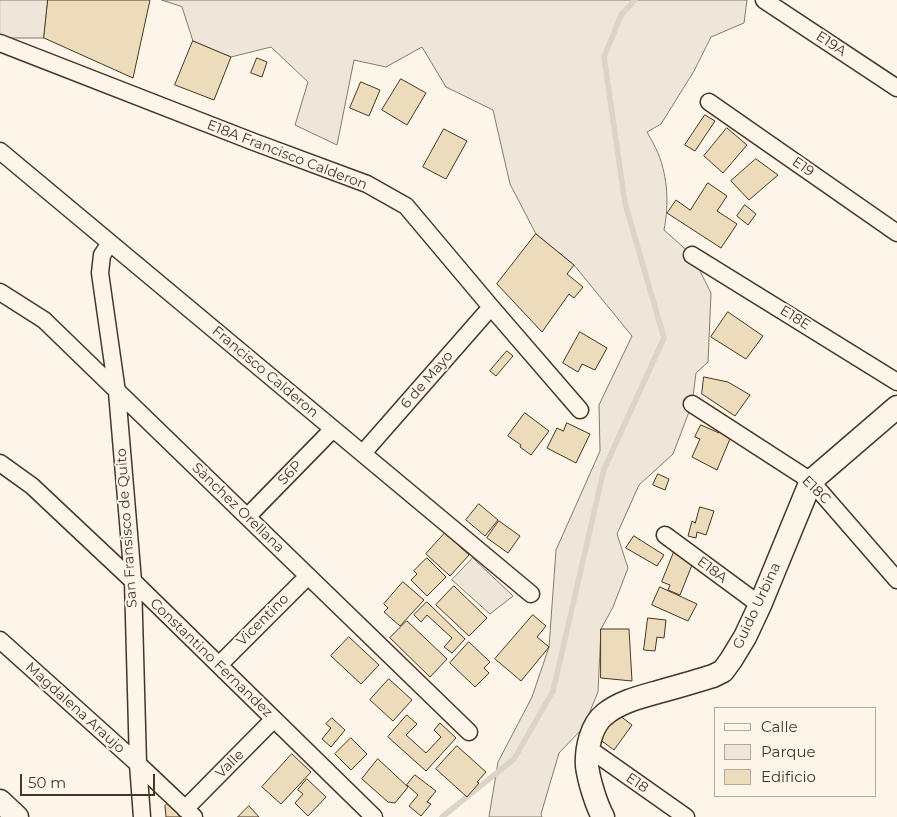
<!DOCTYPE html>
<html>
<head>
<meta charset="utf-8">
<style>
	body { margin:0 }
	#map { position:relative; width:897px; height:817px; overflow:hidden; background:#fbf6e9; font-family:Montserrat,sans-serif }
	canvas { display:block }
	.legend { position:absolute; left:714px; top:707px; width:162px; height:90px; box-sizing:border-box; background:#fbf6e9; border:1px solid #b4a999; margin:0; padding:6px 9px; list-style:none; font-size:15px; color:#4a3520 }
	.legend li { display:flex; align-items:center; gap:10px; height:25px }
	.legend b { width:25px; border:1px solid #b4a999 }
	.scale { position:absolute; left:20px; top:774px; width:135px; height:22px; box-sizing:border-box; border:2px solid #4a3520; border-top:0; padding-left:6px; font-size:15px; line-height:18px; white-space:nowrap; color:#4a3520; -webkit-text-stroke:4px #fbf6e9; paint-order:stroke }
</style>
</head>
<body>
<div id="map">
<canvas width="897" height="817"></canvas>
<ul class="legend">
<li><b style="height:6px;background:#fbf6e9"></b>Calle</li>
<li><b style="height:14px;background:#ede6d9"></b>Parque</li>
<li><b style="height:14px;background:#ecdcbc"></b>Edificio</li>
</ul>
<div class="scale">50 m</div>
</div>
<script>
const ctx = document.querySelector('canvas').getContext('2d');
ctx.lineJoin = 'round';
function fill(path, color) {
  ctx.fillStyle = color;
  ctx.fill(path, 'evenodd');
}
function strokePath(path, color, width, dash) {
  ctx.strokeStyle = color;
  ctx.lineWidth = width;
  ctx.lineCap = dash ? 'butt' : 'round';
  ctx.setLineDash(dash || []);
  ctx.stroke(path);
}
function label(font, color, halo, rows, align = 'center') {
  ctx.font = font + ' Montserrat,sans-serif';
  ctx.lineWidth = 4;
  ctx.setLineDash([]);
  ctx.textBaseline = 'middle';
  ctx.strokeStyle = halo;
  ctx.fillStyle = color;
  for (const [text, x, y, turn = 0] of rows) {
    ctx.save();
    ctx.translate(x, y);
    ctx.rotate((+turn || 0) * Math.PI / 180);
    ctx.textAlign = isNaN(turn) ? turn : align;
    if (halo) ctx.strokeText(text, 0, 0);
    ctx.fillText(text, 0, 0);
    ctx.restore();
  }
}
const green = new Path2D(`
	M 0,0 L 48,0 L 44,38 L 0,38 Z
	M 162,0 L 747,0 L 744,23 L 711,37 L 694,71 L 661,124 L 647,132 C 651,139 655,146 658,153 C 668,178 669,204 664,230 L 692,255 L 711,293 L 708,362 L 696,373 L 692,404 L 673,454 L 639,485 L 617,534 L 628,568 L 613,607 L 601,629 L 598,692 L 583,728 L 559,753 L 541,814 L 542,817 L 489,817 L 498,762 L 532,697 L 549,647 L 556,550 L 600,451 L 599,405 L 632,336 L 574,265 L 536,234 L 510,184 L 493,110 L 446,87 L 422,47 L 386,67 L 354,60 L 337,145 L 295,125 L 308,82 L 271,47 L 231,57 L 193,41 L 182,7 Z
	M 473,558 L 513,596 L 490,614 L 452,580 Z`);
fill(green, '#ede6d9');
strokePath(green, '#887966', 1);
strokePath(new Path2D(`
	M 442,817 L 514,759 L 553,691 L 604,469 L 664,338 L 625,203 L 604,57 L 621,15 L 635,0`), '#dcd4c6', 5.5);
const building = new Path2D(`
	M 48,0 L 150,0 L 133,78 L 44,38 Z
	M 193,41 L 231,57 L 214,100 L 175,85 Z
	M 257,58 L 267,62 L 262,77 L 251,73 Z
	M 401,79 L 426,93 L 407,125 L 382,110 Z
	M 361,82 L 380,90 L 369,116 L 350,108 Z
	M 705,115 L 715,121 L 695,151 L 685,145 Z
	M 727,128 L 747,145 L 723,173 L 704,156 Z
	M 444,129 L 467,141 L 446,179 L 423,167 Z
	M 756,159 L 778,175 L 749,200 L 731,181 Z
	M 708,183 L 727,196 L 717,211 L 737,224 L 721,248 L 667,213 L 676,200 L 690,210 Z
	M 745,205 L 756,214 L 748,225 L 737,216 Z
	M 536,234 L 574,265 L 567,274 L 583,287 L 574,298 L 569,294 L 542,332 L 497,284 Z
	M 728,312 L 763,336 L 746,359 L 711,337 Z
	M 580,332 L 607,348 L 595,370 L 582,364 L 578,372 L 563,363 Z
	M 507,351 L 513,356 L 496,376 L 490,371 Z
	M 704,377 L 728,382 L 750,395 L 735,416 L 702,394 Z
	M 525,413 L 549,431 L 531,455 L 520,447 L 521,445 L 508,436 Z
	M 567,423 L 590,434 L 576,463 L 547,448 L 557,428 L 563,431 Z
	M 701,425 L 719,433 L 721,429 L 732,434 L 717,470 L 692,457 L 700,439 L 695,437 Z
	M 658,474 L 669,479 L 665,490 L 653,485 Z
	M 479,504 L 498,520 L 485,536 L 466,520 Z
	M 700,507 L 714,511 L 706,535 L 697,532 L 696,538 L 688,536 L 692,521 L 695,523 Z
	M 499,521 L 520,536 L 508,553 L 487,538 Z
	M 445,533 L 469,555 L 450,576 L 426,554 Z
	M 634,536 L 664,555 L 657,566 L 626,548 Z
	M 674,552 L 694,560 L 680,595 L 668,590 L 670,585 L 662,582 Z
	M 427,558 L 446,577 L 427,596 L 411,580 L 417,574 L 414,571 Z
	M 403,582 L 424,600 L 400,626 L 384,612 L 388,608 L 384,604 Z
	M 454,586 L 487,618 L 469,636 L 436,605 Z
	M 660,587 L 697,604 L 688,621 L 652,605 Z
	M 427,602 L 465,639 L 452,653 L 444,647 L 452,638 L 427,615 L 421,622 L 414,615 Z
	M 533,615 L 546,626 L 537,637 L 549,647 L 521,681 L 495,659 Z
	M 648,618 L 666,620 L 664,638 L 657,637 L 655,651 L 644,650 Z
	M 407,621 L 447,659 L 430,677 L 390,638 Z
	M 601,629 L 629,629 L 632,681 L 601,678 Z
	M 349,637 L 379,665 L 361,684 L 331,656 Z
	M 469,642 L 490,662 L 484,668 L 489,673 L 475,687 L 450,663 Z
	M 389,679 L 412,700 L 393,721 L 370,700 Z
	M 407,715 L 417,724 L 406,735 L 426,753 L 441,737 L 434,730 L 440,723 L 456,738 L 426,771 L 388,737 Z
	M 619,715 L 632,725 L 614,750 L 595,736 L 606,720 L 612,724 Z
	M 332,718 L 345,730 L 331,747 L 322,739 L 331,728 L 326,724 Z
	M 351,738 L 367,754 L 351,770 L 335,754 Z
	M 457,746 L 486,772 L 477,782 L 479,783 L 467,797 L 436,769 Z
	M 292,754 L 311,772 L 281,804 L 262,787 Z
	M 378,759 L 408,787 L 395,803 L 388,802 L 362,779 Z
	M 415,775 L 436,791 L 427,802 L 431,804 L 421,816 L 409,806 L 418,795 L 407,785 Z
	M 307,779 L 326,797 L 308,816 L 295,803 L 303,794 L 298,790 Z
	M 168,803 L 184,817 L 166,817 L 165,806 Z
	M 249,806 L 259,817 L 238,817 Z`);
fill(building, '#ecdcbc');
strokePath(building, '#4a3520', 1);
const street = new Path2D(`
	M 764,0 L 897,88
	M 0,43 L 254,142 L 367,184 L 406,206 L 491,307 L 580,410
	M 709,102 L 897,233
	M 0,151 L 531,594
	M 110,243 L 102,255 L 100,273 L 117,392 L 133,581 L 138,764 L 142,817
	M 692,255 L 897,382
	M 0,292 L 44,320 L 469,732
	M 692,404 L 811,481 L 897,580
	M 363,453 L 491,307
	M 0,463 L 32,486 L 133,581 L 374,817
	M 247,517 L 333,429
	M 665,535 L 760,605
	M 0,640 L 138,764 L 194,817
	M 219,665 L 308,576
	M 588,748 L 686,817
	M 185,809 L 274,719`);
const secondary = new Path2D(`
	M 0,801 L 17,817
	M 603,817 C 596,804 589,781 587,766 C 586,749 591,725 605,714 C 620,702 640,697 658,692 C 676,687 694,682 713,676 L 723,671 L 731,660 L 745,637 L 760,605 L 811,481 L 897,407`);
strokePath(street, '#4a3520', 19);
strokePath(secondary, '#4a3520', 25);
strokePath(street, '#fbf6e9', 16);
strokePath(secondary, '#fbf6e9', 22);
label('14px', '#4a3520', '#fbf6e9', [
	["E19A",831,44,34],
	["E18A Francisco Calderon",287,155,21],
	["E19",803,167,35],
	["E18E",795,318,32],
	["Francisco Calderon",265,372,40],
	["6 de Mayo",427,380,-49],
	["S6P",290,473,-46],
	["E18C",816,490,44],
	["Sànchez Orellana",238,508,44],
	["San Fransisco de Quito",127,528,-94],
	["E18A",712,570,37],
	["Guido Urbina",757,606,-65],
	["Vicentino",263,620,-45],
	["Constantino Fernandez",211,658,44],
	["Magdalena Araujo",75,708,42],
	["Valle",230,764,-45],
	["E18",637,783,35]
]);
</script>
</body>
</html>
